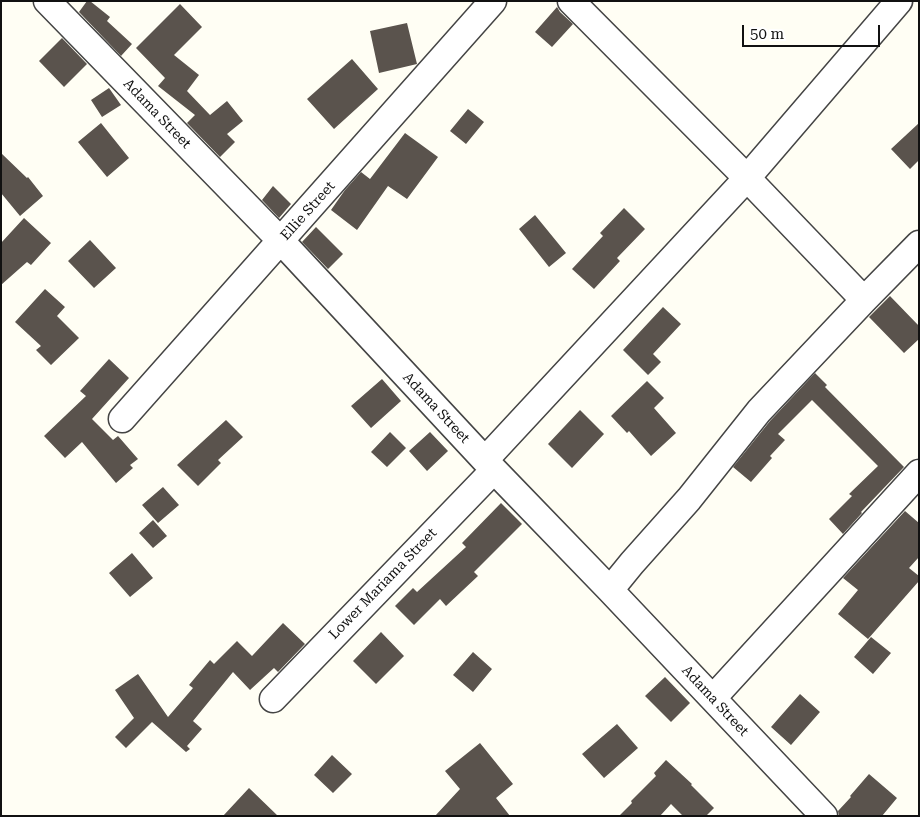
<!DOCTYPE html>
<html>
<head>
<meta charset="utf-8">
<style>
	body { margin:0 }
	#map { position:relative; width:920px; height:817px; overflow:hidden; background:#fffef4; font-family:"Roboto Serif",serif }
	canvas { display:block }
	.frame { position:absolute; inset:0; border:2px solid #111; pointer-events:none }
	.scale { position:absolute; left:742px; top:25px; width:138px; height:22px; box-sizing:border-box; border:2px solid #111; border-top:0; padding-left:6px; font-size:15px; line-height:18px; white-space:nowrap; color:#111; -webkit-text-stroke:4px #fff; paint-order:stroke }
</style>
</head>
<body>
<div id="map">
<canvas width="920" height="817"></canvas>
<div class="frame"></div>
<div class="scale">50 m</div>
</div>
<script>
const ctx = document.querySelector('canvas').getContext('2d');
ctx.lineJoin = 'round';
function fill(path, color) {
  ctx.fillStyle = color;
  ctx.fill(path, 'evenodd');
}
function strokePath(path, color, width, dash) {
  ctx.strokeStyle = color;
  ctx.lineWidth = width;
  ctx.lineCap = dash ? 'butt' : 'round';
  ctx.setLineDash(dash || []);
  ctx.stroke(path);
}
function label(font, color, halo, rows, align = 'center') {
  ctx.font = font + ' "Roboto Serif",serif';
  ctx.lineWidth = 5;
  ctx.setLineDash([]);
  ctx.textBaseline = 'middle';
  ctx.strokeStyle = halo;
  ctx.fillStyle = color;
  for (const [text, x, y, turn = 0] of rows) {
    ctx.save();
    ctx.translate(x, y);
    ctx.rotate((+turn || 0) * Math.PI / 180);
    ctx.textAlign = isNaN(turn) ? turn : align;
    if (halo) ctx.strokeText(text, 0, 0);
    ctx.fillText(text, 0, 0);
    ctx.restore();
  }
}
fill(new Path2D(`
	M 87,1 L 90,1 L 110,17 L 107,21 L 132,44 L 121,56 L 79,12 Z
	M 180,4 L 202,27 L 174,55 L 199,75 L 187,91 L 210,115 L 227,101 L 243,121 L 227,134 L 235,142 L 220,157 L 187,123 L 195,115 L 158,86 L 165,78 L 136,48 Z
	M 557,7 L 560,12 L 573,24 L 552,47 L 535,32 Z
	M 407,23 L 417,64 L 379,73 L 370,31 Z
	M 62,38 L 87,64 L 64,87 L 39,61 Z
	M 352,59 L 378,89 L 334,129 L 307,99 Z
	M 109,88 L 121,105 L 102,117 L 91,100 Z
	M 468,109 L 484,122 L 466,144 L 450,131 Z
	M 101,123 L 129,158 L 107,177 L 78,142 Z
	M 919,123 L 919,160 L 910,169 L 891,149 Z
	M 405,133 L 438,157 L 407,199 L 388,186 L 357,230 L 331,210 L 345,190 L 361,172 L 370,179 Z
	M 1,153 L 27,178 L 28,177 L 43,196 L 20,216 L 1,193 Z
	M 273,186 L 291,204 L 279,218 L 262,200 Z
	M 624,208 L 645,229 L 617,258 L 620,261 L 594,289 L 572,269 L 603,236 L 600,233 Z
	M 535,215 L 566,253 L 549,267 L 519,229 Z
	M 24,218 L 51,243 L 31,265 L 27,262 L 1,285 L 1,243 Z
	M 316,227 L 343,254 L 328,269 L 302,242 Z
	M 90,240 L 116,268 L 94,288 L 68,261 Z
	M 45,289 L 65,307 L 57,316 L 79,338 L 51,365 L 36,350 L 41,346 L 15,322 Z
	M 890,296 L 919,326 L 919,339 L 904,353 L 869,317 Z
	M 663,307 L 681,324 L 653,354 L 661,362 L 648,375 L 623,350 Z
	M 109,359 L 129,378 L 92,419 L 113,440 L 118,436 L 138,459 L 130,465 L 133,468 L 116,483 L 82,442 L 65,458 L 44,436 L 86,396 L 80,391 Z
	M 815,373 L 827,385 L 825,387 L 904,467 L 861,512 L 862,513 L 843,534 L 829,519 L 852,496 L 849,494 L 878,466 L 812,400 L 778,434 L 785,440 L 770,456 L 772,458 L 751,482 L 733,467 L 770,421 Z
	M 382,379 L 401,401 L 371,428 L 351,406 Z
	M 647,381 L 664,398 L 654,408 L 676,433 L 651,456 L 629,431 L 627,433 L 611,416 Z
	M 580,410 L 604,434 L 572,468 L 548,444 Z
	M 226,420 L 243,437 L 218,460 L 221,463 L 198,486 L 177,465 Z
	M 390,432 L 406,448 L 387,467 L 371,452 Z
	M 430,432 L 448,451 L 427,471 L 409,451 Z
	M 163,487 L 179,505 L 158,523 L 142,505 Z
	M 501,503 L 522,524 L 474,572 L 478,576 L 446,606 L 440,599 L 414,625 L 395,606 L 413,588 L 417,592 L 466,547 L 462,543 Z
	M 905,511 L 919,523 L 919,557 L 909,568 L 919,576 L 919,581 L 868,639 L 838,614 L 858,590 L 843,578 Z
	M 153,520 L 167,536 L 153,548 L 139,533 Z
	M 132,553 L 153,578 L 130,597 L 109,573 Z
	M 283,623 L 305,644 L 278,672 L 274,668 L 250,690 L 233,672 L 193,721 L 202,729 L 187,746 L 190,749 L 186,752 L 152,722 L 126,748 L 115,737 L 134,718 L 115,690 L 138,674 L 168,717 L 193,688 L 189,685 L 210,660 L 214,664 L 237,641 L 252,656 Z
	M 381,632 L 404,656 L 376,684 L 353,661 Z
	M 871,637 L 891,653 L 873,674 L 854,657 Z
	M 473,652 L 492,669 L 473,692 L 453,675 Z
	M 665,677 L 690,703 L 671,722 L 645,696 Z
	M 800,694 L 820,712 L 791,745 L 771,727 Z
	M 617,724 L 638,748 L 604,778 L 582,754 Z
	M 480,743 L 513,784 L 496,798 L 510,816 L 435,816 L 460,789 L 445,771 Z
	M 332,755 L 352,774 L 333,793 L 314,775 Z
	M 666,760 L 692,784 L 691,785 L 714,808 L 706,816 L 683,816 L 671,804 L 660,816 L 619,816 L 632,803 L 631,801 L 656,776 L 654,773 Z
	M 869,774 L 897,798 L 882,816 L 839,816 L 838,811 L 851,797 L 850,796 Z
	M 249,788 L 278,816 L 223,816 Z`), '#5a534d');
const minor = new Path2D(`
	M 47,1 L 281,241 L 494,470 L 610,590 L 824,816
	M 571,1 L 747,178 L 864,300
	M 122,419 L 493,1
	M 485,460 L 747,178 L 899,1
	M 610,590 L 632,563 L 689,499 L 759,411 L 864,300 L 919,244
	M 713,698 L 919,473
	M 273,699 L 494,470`);
strokePath(minor, '#444', 29);
strokePath(minor, '#fff', 26);
label('14px', '#111', '#fff', [
	["Adama Street",157,114,46],
	["Ellie Street",308,211,-48],
	["Adama Street",436,408,47],
	["Lower Mariama Street",383,584,-46],
	["Adama Street",715,701,47]
]);
</script>
</body>
</html>
